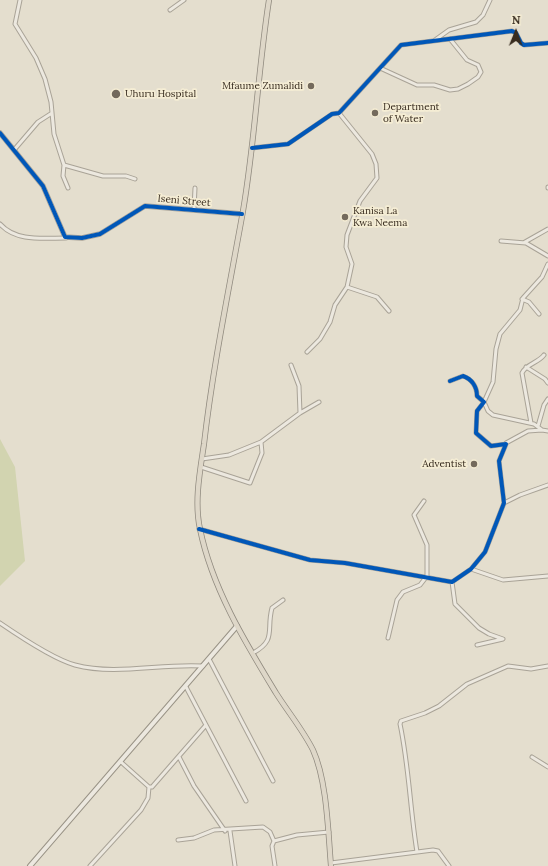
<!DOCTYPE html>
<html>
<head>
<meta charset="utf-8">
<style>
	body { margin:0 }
	#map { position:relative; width:548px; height:866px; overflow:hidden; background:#e4dece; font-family:Lora,serif }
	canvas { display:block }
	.north { position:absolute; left:496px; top:12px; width:40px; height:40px; -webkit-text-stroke:3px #f5edd4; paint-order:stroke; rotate:1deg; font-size:11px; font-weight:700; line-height:16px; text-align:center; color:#382c1f }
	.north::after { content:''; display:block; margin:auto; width:14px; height:18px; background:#382c1f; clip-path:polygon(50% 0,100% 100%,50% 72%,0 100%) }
</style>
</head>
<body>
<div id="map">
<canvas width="548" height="866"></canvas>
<div class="north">N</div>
</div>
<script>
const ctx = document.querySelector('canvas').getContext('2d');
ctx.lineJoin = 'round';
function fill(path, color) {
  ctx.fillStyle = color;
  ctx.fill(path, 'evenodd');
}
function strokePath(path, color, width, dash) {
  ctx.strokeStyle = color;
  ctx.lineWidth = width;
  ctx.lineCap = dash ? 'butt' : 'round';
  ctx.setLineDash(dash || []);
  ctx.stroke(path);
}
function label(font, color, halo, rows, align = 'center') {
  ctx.font = font + ' Lora,serif';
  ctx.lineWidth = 3.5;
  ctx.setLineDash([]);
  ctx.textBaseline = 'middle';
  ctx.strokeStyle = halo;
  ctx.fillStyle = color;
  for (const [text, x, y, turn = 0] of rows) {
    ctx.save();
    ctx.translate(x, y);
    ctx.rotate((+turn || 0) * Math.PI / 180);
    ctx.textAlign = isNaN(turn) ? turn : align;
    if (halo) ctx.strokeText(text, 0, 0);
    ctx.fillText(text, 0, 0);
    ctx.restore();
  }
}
fill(new Path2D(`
	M 0,439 L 15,467 L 25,561 L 0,586 Z`), '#d2d4b0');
const minor = new Path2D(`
	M 20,0 L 15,24 L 36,58 L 45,79 L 51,102 L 54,134 L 64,165 L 103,176 L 126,176 L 135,179
	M 170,10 L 184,0
	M 435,40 L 449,30 L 476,22 L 483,15 L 490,0
	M 380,68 L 417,85 L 434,85 L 450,90 L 458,89 L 468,84 L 478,77 L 481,72 L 478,65 L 467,60 L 450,39
	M 252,148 L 288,144 L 332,114 L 339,113 L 401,45 L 512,31 L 516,33 L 521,43 L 524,45 L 548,43
	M 14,150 L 38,122 L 52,113
	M 64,165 L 63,176 L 68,188
	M 548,188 L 548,187
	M 194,209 L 195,188
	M 0,224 C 16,242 43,238 66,238
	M 501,241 L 526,243 L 548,256
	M 525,242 L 548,229
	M 548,264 L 542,277 L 523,298 L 520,310 L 500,334 L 496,349 L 493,382 L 484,402 L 488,411 L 493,415 L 534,424 L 542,430 L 548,431
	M 347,287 L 377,297 L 389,311
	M 522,299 L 529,302 L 539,314
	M 307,352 L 320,339 L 330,322 L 335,305 L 347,287 L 352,264 L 346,247 L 347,235 L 360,201 L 377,178 L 376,164 L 372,154 L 339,113
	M 526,367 L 545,379 L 548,383
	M 300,413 L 319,402
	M 531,423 L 522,373 C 526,364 538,363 544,355
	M 538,426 L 544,405 L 548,399
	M 506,443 L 528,431 L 542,430
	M 202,459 L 229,455 L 261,442 L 300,413 L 299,386 L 291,365
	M 201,467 L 250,483 L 262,453 L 261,442
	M 504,503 L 520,495 L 548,485
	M 199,529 L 310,560 L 345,563 L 452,582 L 471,569 L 485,552 L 504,503 L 499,461 L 506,444 L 491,446 L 476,433 L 477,411 L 484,402 L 477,396 C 477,387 472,379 463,376 L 450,381
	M 471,569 L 503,580 L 548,576
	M 452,582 L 455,604 L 479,628 L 489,634 L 503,639 L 477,645
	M 0,623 C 19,636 53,659 75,665 C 117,676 161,663 203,666
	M 388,638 L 397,600 L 403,592 L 420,585 L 427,576 L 427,545 L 414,515 L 424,501
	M 253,653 C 277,640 266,630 272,608 L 283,600
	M 209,659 L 273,781
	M 186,687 L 246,801
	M 179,757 L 194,786 L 225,831
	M 532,757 L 548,767
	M 121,762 L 149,787 L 152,787 L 206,725
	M 230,831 L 235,866
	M 178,840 L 194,838 L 214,830 L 263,827 L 270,832 L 274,841
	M 417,852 C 410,809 409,766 400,724 L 401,721 L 425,713 L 439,706 L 467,684 L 508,666 L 531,669 L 548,666
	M 331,863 L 433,850 L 438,851 L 449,866
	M 90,866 L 141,810 L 148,798 L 149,787
	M 275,866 L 272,846 L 274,841 L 297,835 L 329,832`);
const tertiary = new Path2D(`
	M 0,133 L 43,186 L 65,237 L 82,238 L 100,234 L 145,206 L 242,214`);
const secondary = new Path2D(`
	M 30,866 L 237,626`);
const trunk = new Path2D(`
	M 269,0 C 258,70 255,141 243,211 C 229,289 213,366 204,444 C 200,471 194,502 200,529 C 212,588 245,642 276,693 C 288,712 303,730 313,750 C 327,781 328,831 331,866`);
strokePath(minor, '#a9a397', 5);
strokePath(tertiary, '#a9a397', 5.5);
strokePath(secondary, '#999386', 6);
strokePath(trunk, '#8f897e', 6);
strokePath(minor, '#ece8df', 3);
strokePath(tertiary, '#ece8df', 3.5);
strokePath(secondary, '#ece8df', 4);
strokePath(trunk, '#ded7c8', 4.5);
strokePath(new Path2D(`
	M 0,133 L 43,186 L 65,237 L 82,238 L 100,234 L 145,206 L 242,214
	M 252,148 L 288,144 L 332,114 L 339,113 L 401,45 L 512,31 L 516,33 L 521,43 L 524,45 L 548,43
	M 199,529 L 310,560 L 345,563 L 452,582 L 471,569 L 485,552 L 504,503 L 499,461 L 506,444 L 491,446 L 476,433 L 477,411 L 484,402 L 477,396 C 477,387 472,379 463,376 L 450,381`), '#0057b8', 4);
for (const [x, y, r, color] of [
	[311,86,4,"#746a5c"],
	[116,94,5,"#746a5c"],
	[375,113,4,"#746a5c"],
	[345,217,4,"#746a5c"],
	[474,464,4,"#746a5c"]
]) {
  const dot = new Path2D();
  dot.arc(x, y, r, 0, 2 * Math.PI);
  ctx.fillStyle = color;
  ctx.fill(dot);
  strokePath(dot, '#f5edd4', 1.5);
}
label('10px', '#382c1f', '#f5edd4', [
	["Mfaume Zumalidi",303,86,"right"],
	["Uhuru Hospital",125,94],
	["Department",383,107],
	["of Water",383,119],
	["Kanisa La",353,211],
	["Kwa Neema",353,223],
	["Adventist",466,464,"right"]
], 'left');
label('10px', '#382c1f', '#f5edd4', [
	["Iseni Street",184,201,5]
]);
</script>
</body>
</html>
